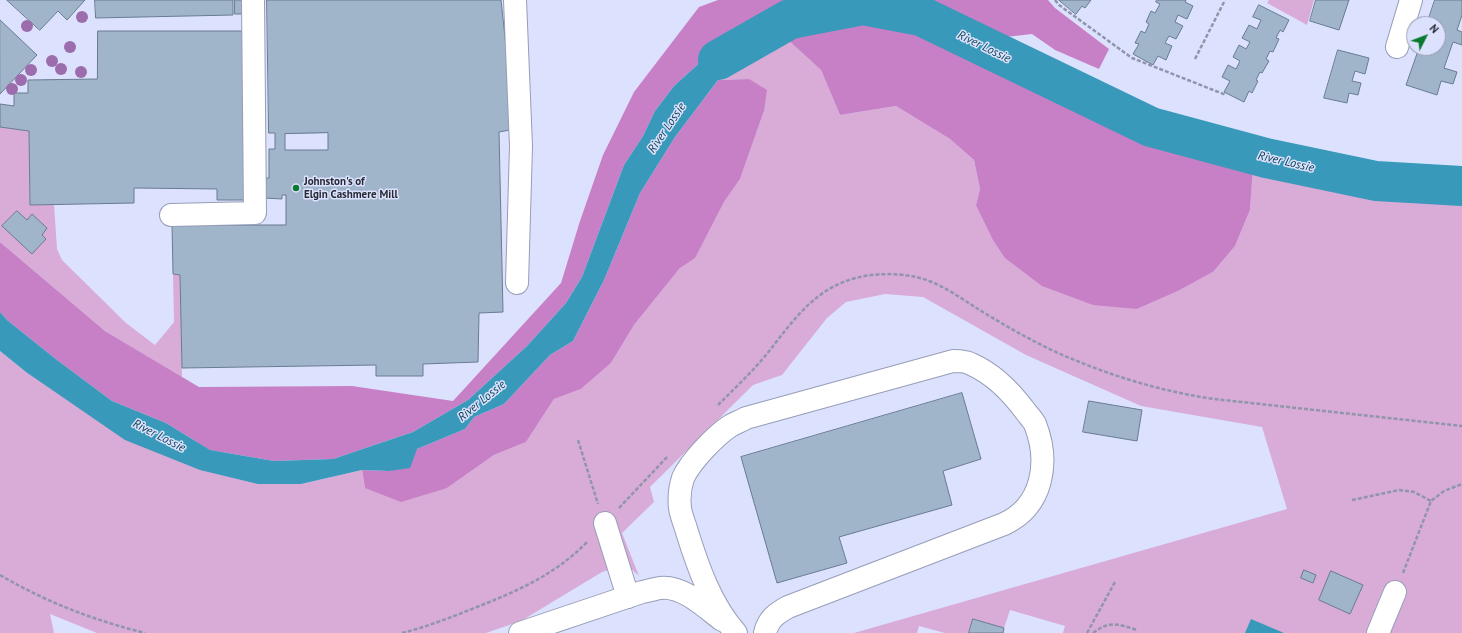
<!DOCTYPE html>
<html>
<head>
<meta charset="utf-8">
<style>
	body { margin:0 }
	#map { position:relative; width:1462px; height:633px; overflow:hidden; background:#dce2fe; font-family:"PT Sans",sans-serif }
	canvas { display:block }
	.north { position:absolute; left:1406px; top:16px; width:40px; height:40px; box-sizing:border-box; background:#dce2fe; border:1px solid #9498ad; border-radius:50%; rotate:48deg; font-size:11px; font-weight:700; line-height:16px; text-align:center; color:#272933 }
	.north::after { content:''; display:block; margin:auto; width:14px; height:18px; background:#087a2f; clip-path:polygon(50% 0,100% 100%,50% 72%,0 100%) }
</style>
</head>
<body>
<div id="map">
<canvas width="1462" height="633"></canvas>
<div class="north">N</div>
</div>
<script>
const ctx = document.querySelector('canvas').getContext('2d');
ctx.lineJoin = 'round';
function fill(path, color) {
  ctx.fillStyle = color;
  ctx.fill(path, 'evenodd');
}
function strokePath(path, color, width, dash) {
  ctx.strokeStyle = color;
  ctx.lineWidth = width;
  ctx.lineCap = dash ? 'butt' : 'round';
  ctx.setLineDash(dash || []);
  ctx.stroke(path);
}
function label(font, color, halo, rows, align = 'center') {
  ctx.font = font + ' "PT Sans",sans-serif';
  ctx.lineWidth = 3;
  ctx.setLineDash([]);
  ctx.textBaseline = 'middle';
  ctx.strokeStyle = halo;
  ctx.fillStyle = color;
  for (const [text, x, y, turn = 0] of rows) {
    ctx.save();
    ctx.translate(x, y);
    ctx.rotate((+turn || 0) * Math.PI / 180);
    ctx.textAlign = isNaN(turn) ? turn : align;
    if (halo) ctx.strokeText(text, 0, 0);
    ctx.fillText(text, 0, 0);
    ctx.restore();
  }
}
fill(new Path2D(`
	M 1269,0 L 1314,0 L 1307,25 L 1267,3 Z
	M 787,39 L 821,70 L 840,115 L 896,106 L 950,139 L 974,160 L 980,189 L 976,205 L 1137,309 L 1178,291 L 1213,272 L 1235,246 L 1250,210 L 1253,167 L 1420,198 L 1462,198 L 1462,633 L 1063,633 L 1065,626 L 1010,610 L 1004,628 L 973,619 L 969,633 L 945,633 L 919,626 L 917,633 L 854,633 L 1287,509 L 1262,427 L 1141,406 L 1026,355 L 923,297 L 885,294 L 846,302 L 827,318 L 782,375 L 753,385 L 650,487 L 654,502 L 622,533 L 639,576 L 626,564 L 602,572 L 521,621 L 486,633 L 97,633 L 50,614 L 54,633 L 0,633 L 0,351 L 26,372 L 301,484 L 362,470 L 365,488 L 447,488 L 494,455 L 526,442 L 554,399 L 581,389 L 611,363 L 634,325 L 680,268 L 695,257 L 724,202 L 740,179 L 764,111 L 749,79 L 718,80 L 767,42 Z
	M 0,127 L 29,131 L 30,205 L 54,204 L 57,249 L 62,260 L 126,323 L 155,345 L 174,322 L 173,274 L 180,275 L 182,377 L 105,331 L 0,242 Z`), '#d8acd7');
fill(new Path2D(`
	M 718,0 L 812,0 L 784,9 L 737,29 L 674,86 L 655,111 L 643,136 L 624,165 L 582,277 L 566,303 L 527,346 L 468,400 L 413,432 L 333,459 L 274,461 L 210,450 L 166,423 L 112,401 L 57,360 L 7,320 L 0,312 L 0,242 L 105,331 L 199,387 L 352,386 L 453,401 L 561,283 L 580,221 L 603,155 L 634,92 L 699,7 Z
	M 900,0 L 1048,0 L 1055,8 L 1109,49 L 1099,69 L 1055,50 L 1032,34 L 1006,37 L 938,15 L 909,2 Z
	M 871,21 L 921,35 L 1146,141 L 1253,167 L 1250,210 L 1235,246 L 1213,272 L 1178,291 L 1137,309 L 1093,305 L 1042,286 L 1005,258 L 993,240 L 976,205 L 980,189 L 974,160 L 950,139 L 896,106 L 840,115 L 821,70 L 787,39 L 843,25 Z
	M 749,79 L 767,90 L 764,111 L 740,179 L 724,202 L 695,258 L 680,268 L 634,325 L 611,363 L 581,389 L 554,399 L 526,442 L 494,455 L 447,488 L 401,502 L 365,488 L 362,470 L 389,471 L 417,449 L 465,429 L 474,417 L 504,404 L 550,355 L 573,341 L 604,280 L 640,193 L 675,137 L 718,80 Z`), '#c780c6');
fill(new Path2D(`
	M 766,17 L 767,42 L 718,80 L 675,137 L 640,193 L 604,280 L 573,341 L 550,355 L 504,404 L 474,417 L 465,429 L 417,449 L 410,468 L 389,471 L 362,470 L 301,484 L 258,484 L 200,470 L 125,440 L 26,372 L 0,351 L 0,312 L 7,320 L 57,360 L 112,401 L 166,423 L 210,450 L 274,461 L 333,459 L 413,432 L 468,400 L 527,346 L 566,303 L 582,277 L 624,165 L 643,136 L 655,111 L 674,86 L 737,29 Z
	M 1251,619 L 1284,633 L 1245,633 Z`), '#3899ba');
strokePath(new Path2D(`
	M 718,60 L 790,19 L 863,5 L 921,16 L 1151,127 L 1266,158 L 1376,181 L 1462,186`), '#3899ba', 40);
const building = new Path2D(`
	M 7,0 L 85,0 L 67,20 L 58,11 L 40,30 Z
	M 95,0 L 233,0 L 233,15 L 96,18 Z
	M 235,0 L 243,0 L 243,14 L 235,14 Z
	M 267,0 L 501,0 L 515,129 L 499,132 L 503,312 L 479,313 L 478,362 L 423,364 L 423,376 L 376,376 L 376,365 L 182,368 L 180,275 L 173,274 L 172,225 L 286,225 L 286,195 L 282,195 L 282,199 L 264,198 L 264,178 L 269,178 L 269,149 L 275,149 L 275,133 L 269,133 ZM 328,133 L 328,150 L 285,150 L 285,134 Z
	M 1059,0 L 1091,0 L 1085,8 L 1082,6 L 1076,14 Z
	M 1157,0 L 1186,0 L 1185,2 L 1193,6 L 1187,19 L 1178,15 L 1175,22 L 1183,26 L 1176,39 L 1169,36 L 1165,43 L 1172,46 L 1166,60 L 1158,56 L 1153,65 L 1133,54 L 1139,44 L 1135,43 L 1141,31 L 1145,33 L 1149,24 L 1146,22 L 1151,11 L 1155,13 L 1160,4 L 1156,2 Z
	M 1316,0 L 1349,0 L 1339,30 L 1310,21 Z
	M 1435,0 L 1462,0 L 1462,15 L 1457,30 L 1462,32 L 1462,45 L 1453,42 L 1444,68 L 1457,72 L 1453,84 L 1441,81 L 1437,95 L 1406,85 L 1419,48 L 1438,48 L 1438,24 L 1427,24 Z
	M 1259,5 L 1289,20 L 1283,32 L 1280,30 L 1276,38 L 1279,39 L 1273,52 L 1270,51 L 1266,59 L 1269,61 L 1262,73 L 1260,72 L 1256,80 L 1258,81 L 1252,93 L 1249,91 L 1244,102 L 1224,92 L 1230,81 L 1222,77 L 1228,65 L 1236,69 L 1240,61 L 1233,57 L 1239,45 L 1246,49 L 1250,42 L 1242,38 L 1249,25 L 1257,29 L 1261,20 L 1253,17 Z
	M 0,20 L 37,55 L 0,94 Z
	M 98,31 L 244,31 L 244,200 L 217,200 L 217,189 L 134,188 L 134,203 L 30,205 L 29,131 L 0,127 L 0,104 L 14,106 L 14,93 L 28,93 L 28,80 L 97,79 Z
	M 1338,50 L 1369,58 L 1365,74 L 1355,71 L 1352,81 L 1361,83 L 1358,95 L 1349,93 L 1347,103 L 1324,98 Z
	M 17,211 L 27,220 L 32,214 L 47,228 L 42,235 L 46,239 L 32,254 L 2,226 Z
	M 962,393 L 981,459 L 943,471 L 952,505 L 839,537 L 847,563 L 777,583 L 741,457 Z
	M 1089,401 L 1142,410 L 1137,441 L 1083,432 Z
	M 1304,570 L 1316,575 L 1313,583 L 1301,578 Z
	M 1331,571 L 1363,585 L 1350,614 L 1319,600 Z
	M 973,619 L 1004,628 L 1003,633 L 969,633 Z`);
fill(building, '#a1b5ca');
strokePath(building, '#687b8f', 1);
const minor = new Path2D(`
	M 515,0 L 521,146 L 517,283
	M 1397,47 L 1411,0
	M 171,215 L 255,213 L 253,0
	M 605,523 L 628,597
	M 520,633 L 642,592 C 648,591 654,589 660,588 C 682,585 705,607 722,620
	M 736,633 C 711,605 698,567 687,532 C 685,524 681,516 680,508 C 679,499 680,487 683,478 C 690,462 715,436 730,426 C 735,423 741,421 746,418 L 953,361 C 959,361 966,361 971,364 C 994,374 1012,393 1026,412 C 1029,416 1033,420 1035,424 C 1050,462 1043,506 1004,524 L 788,607 C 777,613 768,619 765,633
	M 1378,633 L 1395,592`);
strokePath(minor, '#979db7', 24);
strokePath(new Path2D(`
	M 1055,0 L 1059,5 L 1132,58 L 1226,95
	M 1195,59 L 1225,0
	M 718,405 C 734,389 751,373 766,355 C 787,329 807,298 839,284 C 862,273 892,272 916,277 C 939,282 959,297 978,309 C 1004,325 1030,340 1058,353 C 1108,375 1159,391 1214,399 L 1462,426
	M 578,440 L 598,504
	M 1352,500 L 1399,490 L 1414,492 L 1431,501
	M 619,508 L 668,456
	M 1403,573 L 1431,501 L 1444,491 L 1462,484
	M 0,575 C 46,602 93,620 145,633
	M 402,633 C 426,627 449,618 472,609 C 515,592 554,576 587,542
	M 1087,633 L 1115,582
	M 1093,633 C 1110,620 1118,624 1137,630`), '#9195aa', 2.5, [4, 2]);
strokePath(minor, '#fff', 22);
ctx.fillStyle = '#9b6dac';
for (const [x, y] of [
	[82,17],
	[27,26],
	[70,47],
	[52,61],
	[61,69],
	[31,70],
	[81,72],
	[21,80],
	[12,89]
]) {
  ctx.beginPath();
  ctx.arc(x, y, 6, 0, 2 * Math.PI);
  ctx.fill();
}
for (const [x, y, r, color] of [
	[296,188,4,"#087a2f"]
]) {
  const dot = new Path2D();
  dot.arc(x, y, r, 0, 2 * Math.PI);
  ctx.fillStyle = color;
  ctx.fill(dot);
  strokePath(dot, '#dce2fe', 1.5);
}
label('bold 11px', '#272933', '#dce2fe', [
	["Johnston's of",304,182],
	["Elgin Cashmere Mill",304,195]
], 'left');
label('italic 12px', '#0c4456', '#dce2fe', [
	["River Lossie",984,47,26],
	["River Lossie",667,128,-56],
	["River Lossie",1286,162,13],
	["River Lossie",482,401,-39],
	["River Lossie",159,436,27]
]);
</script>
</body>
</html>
